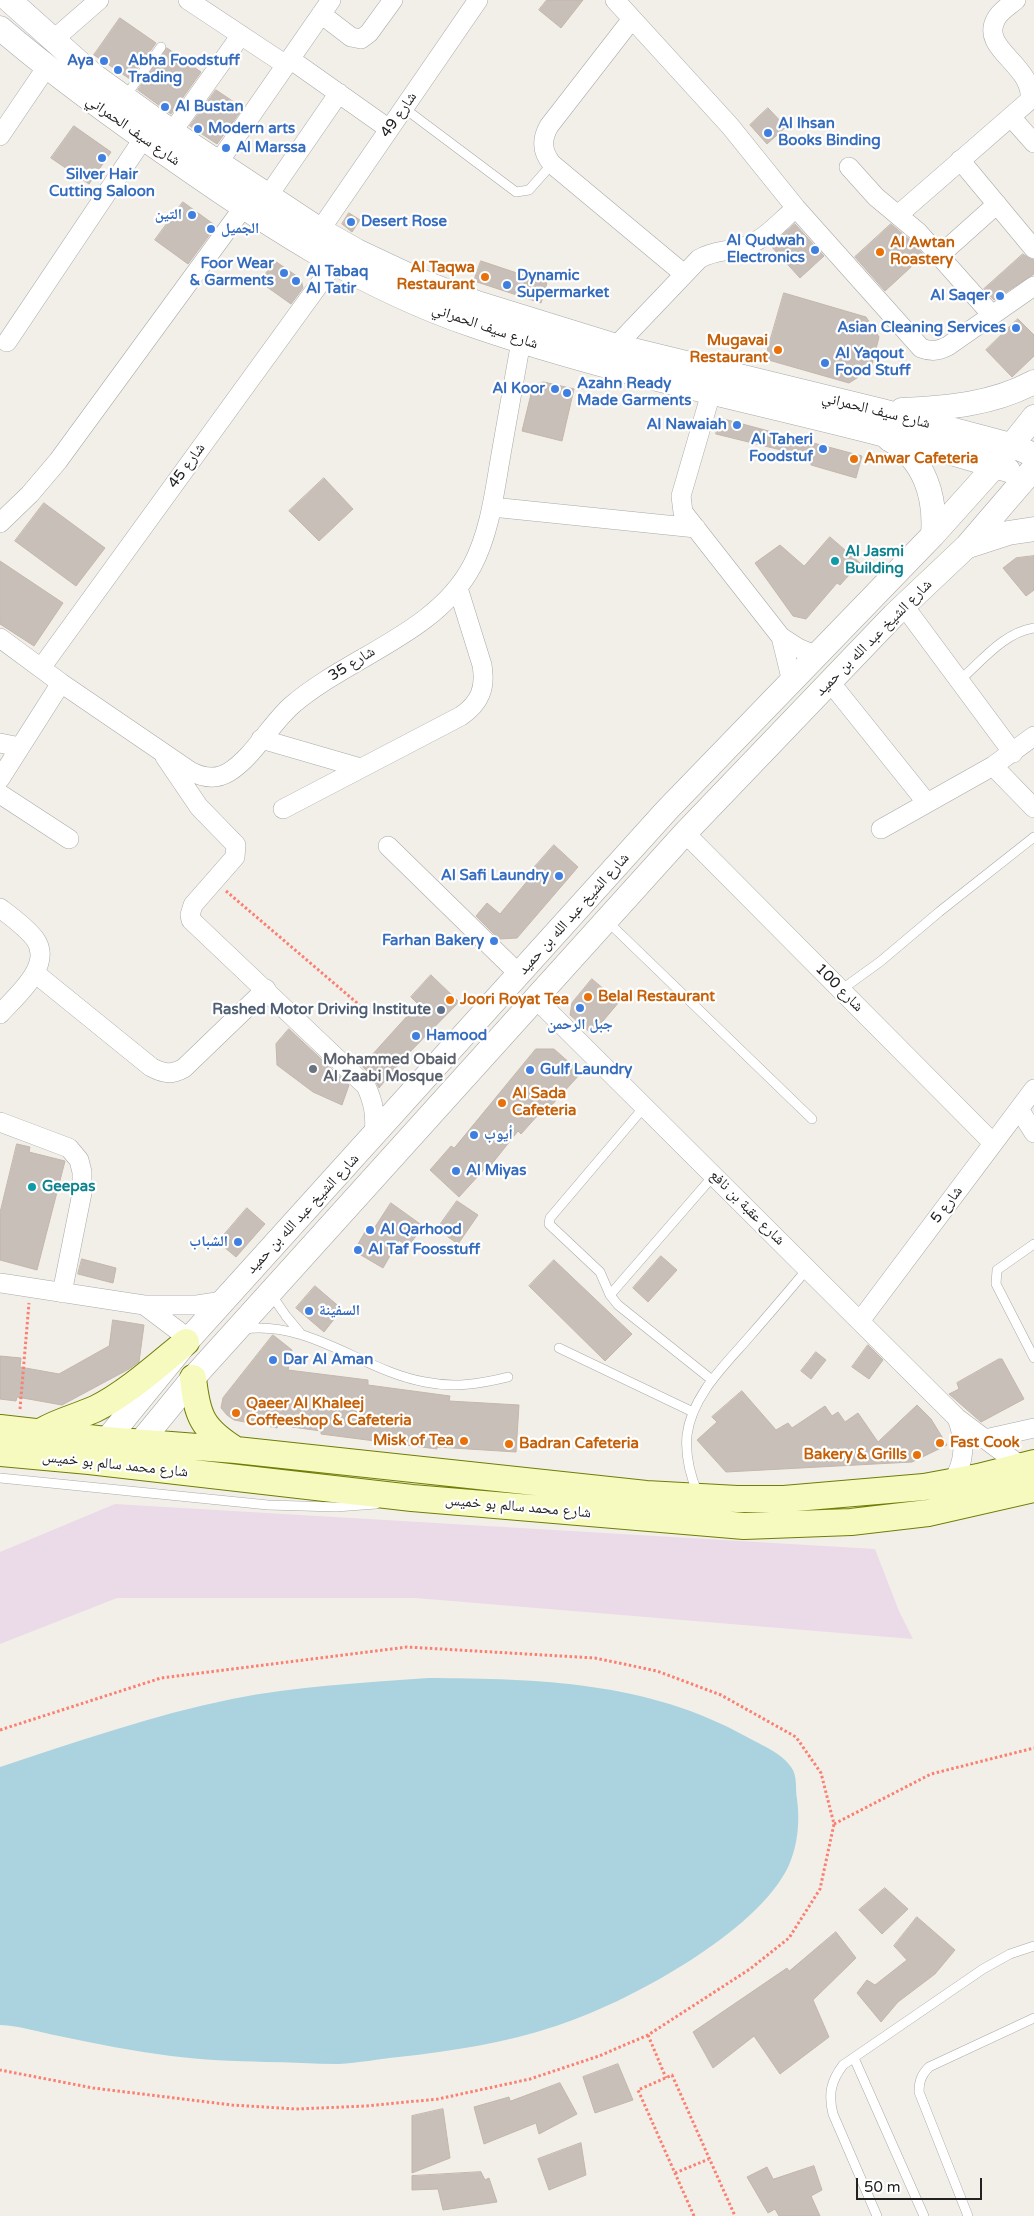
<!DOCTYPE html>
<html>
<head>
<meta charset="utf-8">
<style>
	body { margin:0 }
	#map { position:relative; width:1034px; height:2216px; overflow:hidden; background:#f2efe9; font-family:"Varela Round",sans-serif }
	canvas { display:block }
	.scale { position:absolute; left:856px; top:2178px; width:126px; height:22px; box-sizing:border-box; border:2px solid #222; border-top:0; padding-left:6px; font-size:15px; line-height:18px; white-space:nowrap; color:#222; -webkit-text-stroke:4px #fff; paint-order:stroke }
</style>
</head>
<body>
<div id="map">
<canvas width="1034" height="2216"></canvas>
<div class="scale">50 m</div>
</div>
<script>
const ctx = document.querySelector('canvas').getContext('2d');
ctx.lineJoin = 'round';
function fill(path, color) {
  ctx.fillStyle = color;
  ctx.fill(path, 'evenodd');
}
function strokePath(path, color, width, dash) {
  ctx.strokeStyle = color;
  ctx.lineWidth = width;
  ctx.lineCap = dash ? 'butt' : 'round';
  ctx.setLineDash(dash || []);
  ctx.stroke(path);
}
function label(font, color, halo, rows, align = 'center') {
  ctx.font = font + ' "Varela Round","Noto Naskh Arabic",sans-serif';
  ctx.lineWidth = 4.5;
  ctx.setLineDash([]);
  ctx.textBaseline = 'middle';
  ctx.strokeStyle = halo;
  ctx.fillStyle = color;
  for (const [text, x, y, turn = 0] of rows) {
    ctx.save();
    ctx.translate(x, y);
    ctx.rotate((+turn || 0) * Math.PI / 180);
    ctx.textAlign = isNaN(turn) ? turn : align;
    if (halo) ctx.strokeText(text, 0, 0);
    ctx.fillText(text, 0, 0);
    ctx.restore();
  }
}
fill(new Path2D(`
	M 115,1504 L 875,1549 L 899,1611 L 913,1639 L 415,1598 L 117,1598 L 0,1644 L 0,1552 Z`), '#ebdbe8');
fill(new Path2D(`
	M 428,1678 C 539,1679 647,1681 747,1737 C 761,1745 782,1753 791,1767 C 798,1776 795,1789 797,1799 C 800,1821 798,1844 789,1865 C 758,1933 625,2004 556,2026 C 505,2043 452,2051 399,2057 C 379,2059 358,2063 339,2064 C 314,2064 289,2062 265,2062 C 234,2061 202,2060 171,2056 C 134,2051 96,2044 59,2036 C 39,2032 20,2026 0,2025 L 0,1767 C 76,1742 153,1715 232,1699 C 296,1686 362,1683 428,1678 Z`), '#aad3df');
const building = new Path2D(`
	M 547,0 L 583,0 L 561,28 L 539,10 Z
	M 120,18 L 156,43 L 130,79 L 94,55 Z
	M 167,48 L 201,72 L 171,114 L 138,90 Z
	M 216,90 L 243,108 L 217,144 L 190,126 Z
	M 768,108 L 786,127 L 767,144 L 750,125 Z
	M 74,126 L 111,152 L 89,184 L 51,158 Z
	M 183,202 L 216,226 L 188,264 L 155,240 Z
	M 349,213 L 360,220 L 352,232 L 342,224 Z
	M 795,224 L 824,256 L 800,278 L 770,245 Z
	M 891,224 L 910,240 L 924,255 L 885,291 L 855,257 Z
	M 1023,254 L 1030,259 L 1034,260 L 1034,274 L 994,300 L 984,289 Z
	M 275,261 L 301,279 L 303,288 L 291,304 L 260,282 Z
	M 481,261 L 547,283 L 541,303 L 474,281 Z
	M 784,293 L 866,317 L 879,337 L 871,369 L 849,383 L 765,359 Z
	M 1018,319 L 1034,335 L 1034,356 L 1012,377 L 986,350 Z
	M 544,382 L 574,389 L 562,441 L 522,431 L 533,386 Z
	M 720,418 L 862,456 L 856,478 L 811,465 L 811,463 L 788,456 L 789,452 L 716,434 Z
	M 324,478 L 353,509 L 319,541 L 289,511 Z
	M 44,503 L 105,548 L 76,586 L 15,541 Z
	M 830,537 L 860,563 L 840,585 L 837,583 L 806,619 L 793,616 L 755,563 L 780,545 L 804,566 Z
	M 1034,556 L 1034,590 L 1026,596 L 1003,568 L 1016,558 Z
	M 0,561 L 63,603 L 34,646 L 0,624 Z
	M 554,845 L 578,867 L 517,938 L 499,939 L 476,916 L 487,903 L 500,914 L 534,873 L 531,871 Z
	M 431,975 L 459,1002 L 404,1058 L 379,1088 L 374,1078 L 362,1066 L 418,1004 L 411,997 Z
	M 592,979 L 619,1002 L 592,1034 L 570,1015 L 572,1003 Z
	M 289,1029 L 349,1085 L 342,1105 L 313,1092 L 277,1065 L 276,1044 Z
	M 536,1049 L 554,1049 L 581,1073 L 550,1107 L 547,1105 L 521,1134 L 518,1131 L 491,1165 L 489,1164 L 459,1197 L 430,1170 L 451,1146 L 454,1148 Z
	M 17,1144 L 30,1147 L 29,1152 L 65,1161 L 37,1270 L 0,1260 L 0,1213 Z
	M 457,1201 L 478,1215 L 458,1244 L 437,1229 Z
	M 391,1203 L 423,1226 L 408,1247 L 399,1240 L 383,1268 L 354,1251 L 369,1225 L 374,1228 Z
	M 247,1208 L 265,1224 L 236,1257 L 218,1242 Z
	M 661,1256 L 677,1270 L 648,1302 L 633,1288 Z
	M 82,1259 L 116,1268 L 113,1283 L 78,1274 Z
	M 554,1260 L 632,1334 L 605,1361 L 529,1286 Z
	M 315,1286 L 342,1309 L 324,1332 L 296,1308 Z
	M 113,1320 L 144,1325 L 139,1362 L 129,1369 L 62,1405 L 17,1397 L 16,1401 L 0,1399 L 0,1356 L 21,1358 L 20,1367 L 59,1374 L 109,1346 Z
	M 273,1335 L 292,1350 L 288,1370 L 368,1380 L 368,1385 L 450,1396 L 449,1401 L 519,1405 L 516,1452 L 437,1447 L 437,1449 L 321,1434 L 321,1431 L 278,1425 L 277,1428 L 234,1420 L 227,1415 L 221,1408 L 223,1398 Z
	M 868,1345 L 883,1360 L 869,1379 L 852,1367 Z
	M 816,1352 L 826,1360 L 811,1379 L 801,1371 Z
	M 999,1359 L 1002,1359 L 1024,1399 L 981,1422 L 949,1394 L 959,1389 L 957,1383 Z
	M 742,1391 L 776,1430 L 788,1423 L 792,1428 L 825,1406 L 832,1416 L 838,1412 L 845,1422 L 858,1413 L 878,1442 L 917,1405 L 931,1419 L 947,1445 L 912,1462 L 726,1472 L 697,1440 L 717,1422 L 712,1417 Z
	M 885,1888 L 908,1909 L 882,1934 L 859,1910 Z
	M 917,1917 L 955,1950 L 935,1974 L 898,2002 L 881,2022 L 857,1993 L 867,1980 L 875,1985 L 907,1960 L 894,1946 Z
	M 836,1932 L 856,1958 L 813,2000 L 829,2037 L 780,2074 L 754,2036 L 713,2068 L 693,2032 L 787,1968 L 789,1971 Z
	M 618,2064 L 633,2100 L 595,2113 L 583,2077 Z
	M 560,2083 L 577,2114 L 539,2134 L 536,2123 L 484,2144 L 474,2107 L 509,2097 L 510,2101 Z
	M 443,2109 L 450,2158 L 412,2173 L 412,2116 Z
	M 581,2143 L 586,2175 L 549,2190 L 538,2159 Z
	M 814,2166 L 822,2190 L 811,2196 L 820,2216 L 779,2216 L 775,2209 L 768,2213 L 747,2177 L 767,2167 L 773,2179 Z
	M 481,2172 L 485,2180 L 489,2178 L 497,2202 L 443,2210 L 438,2189 L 412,2190 L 412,2176 Z`);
fill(building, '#c7bfb8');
strokePath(building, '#c4b6ab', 1);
const service = new Path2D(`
	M 125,97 L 161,47
	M 404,108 L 516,192 L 529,190 L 552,164
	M 959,681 C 982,661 1003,633 1034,628
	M 606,920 L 812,1119
	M 841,990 L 881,961 L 939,912 L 1034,837
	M 645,1106 L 550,1218 L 549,1224 L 600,1272 L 610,1295 L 618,1305 L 712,1380
	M 1034,1244 L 997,1270 L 996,1284 L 1034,1358
	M 271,1294 L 286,1316 L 301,1334
	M 610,1295 L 714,1175
	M 244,1329 C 310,1320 363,1371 425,1382 C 454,1388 480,1384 508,1377
	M 559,1348 L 693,1412
	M 0,1478 L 268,1505 L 336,1507 L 376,1504
	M 698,1494 C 690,1475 685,1456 687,1435 C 692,1395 726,1364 750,1336 C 770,1313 789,1291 808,1268
	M 854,2058 L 924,2216
	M 877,2216 L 833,2114 C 828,2094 831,2081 843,2065 L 983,1969 L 1010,1954 L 1034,1946
	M 968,2216 L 919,2092 C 919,2082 921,2075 929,2067 L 1034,2018`);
const minor = new Path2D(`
	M 188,0 L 286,65
	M 615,0 L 730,126 L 796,208 L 921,348 C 932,352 938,351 948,346 L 1034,286
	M 321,14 L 351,37 L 361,39 L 369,33 L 393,0
	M 632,19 L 549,126 C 541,140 542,152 552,164 L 684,274
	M 53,40 L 99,0
	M 290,59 L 389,129
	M 1011,117 L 1034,143
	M 172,132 L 241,35
	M 0,136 L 46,68
	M 960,160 L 1034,249
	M 218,163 L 331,0
	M 849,167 L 876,197 L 918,232 L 992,315
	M 268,196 L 339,93
	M 898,215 L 1030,100 C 1034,65 979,49 996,19 C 1000,11 1009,6 1016,0
	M 320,230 L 478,0
	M 940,255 L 997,204
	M 7,342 L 143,139
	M 616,346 L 699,259 C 714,250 729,252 745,246 C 765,240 780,221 796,208
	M 711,393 L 681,496 L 683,512 L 781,637 L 798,648 L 817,656
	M 492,507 L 696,528
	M 0,523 L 30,494 L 58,461 L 243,208
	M 904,606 L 1013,753
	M 781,637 L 792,682
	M 0,638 L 61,683 L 190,771 C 203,778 216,780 229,772 C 253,757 270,725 291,706 C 347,657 436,634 472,566 C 489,534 494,496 500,460 C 507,421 514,381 521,341
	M 41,668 L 334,264
	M 830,682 L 927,803
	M 261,739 L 361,768
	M 0,743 L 20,747
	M 165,757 L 199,807 L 236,845 L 235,857 L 193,905 L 190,915 L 191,920 L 366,1086 C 374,1103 376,1117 374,1136
	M 993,766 L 1034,808
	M 0,779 L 61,683
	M 0,794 L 69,839
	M 283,809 L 461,716 C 480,703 486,688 482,665 L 458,588
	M 881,829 L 993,766 L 1034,736
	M 685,833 L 993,1143
	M 388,846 L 520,975
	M 0,908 C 12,917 26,927 35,939 C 54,965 16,996 0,1014
	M 35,973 L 151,1067 C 164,1074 172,1075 184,1068 L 266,989
	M 536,999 L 957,1418 L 1021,1466
	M 1019,1109 L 1034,1133
	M 0,1122 L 69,1148 L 79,1160 L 82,1172 L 82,1193 L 62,1293
	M 0,1283 L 144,1305 L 197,1305 L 223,1301
	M 144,1305 L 189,1339
	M 860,1321 L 1034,1089
	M 985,1439 L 1034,1428
	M 952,1483 C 965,1462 966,1442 957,1418`);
const tertiary = new Path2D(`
	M 9,0 L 93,75 L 172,132 L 320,230 L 357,251 L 423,282 L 477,303 L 616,346 L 882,411 L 1011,445 L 1034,455
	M 0,28 C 57,77 117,120 179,163 C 272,228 364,288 472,325 C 648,386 831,414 1008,470
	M 902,410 C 948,408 993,404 1034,382
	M 889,439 C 925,459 936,497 933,535
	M 968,546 L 1008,533 L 1034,529
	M 96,1453 L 189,1339 L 667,810 L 933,535 L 995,466 L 1034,417
	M 130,1455 L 193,1378 L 685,833 L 894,615 L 967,546 L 1034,468`);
const secondary = new Path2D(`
	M 193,1378 C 197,1416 202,1429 236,1450
	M 0,1428 L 106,1440 L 236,1450 L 646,1494 L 737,1499 L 784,1499 L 924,1487 L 978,1477 L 1034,1463
	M 42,1431 C 59,1421 77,1417 95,1409 C 126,1394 159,1364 186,1342
	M 0,1453 L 89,1461 L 412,1498 L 744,1526 L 851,1522 L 928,1513 L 1034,1489`);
strokePath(service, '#a9a9a9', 10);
strokePath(minor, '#a9a9a9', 20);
strokePath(tertiary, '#a9a9a9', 25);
strokePath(secondary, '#707d05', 28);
strokePath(new Path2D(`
	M 226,891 L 363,1008
	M 20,1409 L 29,1303
	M 0,1730 L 161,1678 L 407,1647 L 595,1658 L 657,1671 L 721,1695 L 796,1737 L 821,1773 L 834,1824 L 820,1889 L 789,1938 L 750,1969 L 648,2035 L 599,2056 L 530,2079 L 438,2099 L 366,2106 L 296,2109 L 232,2105 L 93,2088 L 0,2070
	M 834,1824 L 931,1774 L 1034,1748
	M 648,2035 L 666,2078
	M 675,2173 L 709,2159
	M 694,2216 L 638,2090 L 672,2075 L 735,2216`), '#fa8072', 3, [2.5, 2.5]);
strokePath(service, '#fff', 9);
strokePath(minor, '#fff', 19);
strokePath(tertiary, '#fff', 24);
strokePath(secondary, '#f7fabf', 26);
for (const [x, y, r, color] of [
	[104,61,5,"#3f7fe0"],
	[118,70,5,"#3f7fe0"],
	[165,107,5,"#3f7fe0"],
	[198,129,5,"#3f7fe0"],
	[768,133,5,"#3f7fe0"],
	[226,148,5,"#3f7fe0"],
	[102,158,5,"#3f7fe0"],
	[192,215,5,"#3f7fe0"],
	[351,222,5,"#3f7fe0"],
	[211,229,5,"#3f7fe0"],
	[815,250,5,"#3f7fe0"],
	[880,252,5,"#e8710a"],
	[284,273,5,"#3f7fe0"],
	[485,277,5,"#e8710a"],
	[296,281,5,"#3f7fe0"],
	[507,285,5,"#3f7fe0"],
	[1000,296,5,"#3f7fe0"],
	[1016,328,5,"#3f7fe0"],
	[778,350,5,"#e8710a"],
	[825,363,5,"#3f7fe0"],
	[555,389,5,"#3f7fe0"],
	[567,393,5,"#3f7fe0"],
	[737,425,5,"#3f7fe0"],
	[823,449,5,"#3f7fe0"],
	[854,459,5,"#e8710a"],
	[835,561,5,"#0f9aa8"],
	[559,876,5,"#3f7fe0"],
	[494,941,5,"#3f7fe0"],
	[588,997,5,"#e8710a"],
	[450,1000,5,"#e8710a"],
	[580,1008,5,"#3f7fe0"],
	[441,1010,5,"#5c6f8a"],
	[416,1036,5,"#3f7fe0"],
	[313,1069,5,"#6b7280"],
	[530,1070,5,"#3f7fe0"],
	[502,1103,5,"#e8710a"],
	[474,1135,5,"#3f7fe0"],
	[456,1171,5,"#3f7fe0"],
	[32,1187,5,"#0f9aa8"],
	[370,1230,5,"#3f7fe0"],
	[238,1242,5,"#3f7fe0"],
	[358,1250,5,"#3f7fe0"],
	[309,1311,5,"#3f7fe0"],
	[273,1360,5,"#3f7fe0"],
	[236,1413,5,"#e8710a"],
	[464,1441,5,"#e8710a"],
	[940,1443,5,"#e8710a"],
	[509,1444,5,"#e8710a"],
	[917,1455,5,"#e8710a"]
]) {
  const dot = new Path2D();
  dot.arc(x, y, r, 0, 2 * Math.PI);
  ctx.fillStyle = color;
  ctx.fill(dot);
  strokePath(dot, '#fff', 2);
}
label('bold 15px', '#366cbe', '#fff', [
	["Aya",94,61,"right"],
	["Abha Foodstuff",128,61],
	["Trading",128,78],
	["Al Bustan",175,107],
	["Al Ihsan",778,124],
	["Books Binding",778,141],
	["Modern arts",208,129],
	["Al Marssa",236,148],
	["Silver Hair",102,175,"center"],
	["Cutting Saloon",102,192,"center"],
	["التين",182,215,"right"],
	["Desert Rose",361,222],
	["الجميل",221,229],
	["Al Qudwah",805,241,"right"],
	["Electronics",805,258,"right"],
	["Foor Wear",274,264,"right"],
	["& Garments",274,281,"right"],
	["Al Tabaq",306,272],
	["Al Tatir",306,289],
	["Dynamic",517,276],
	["Supermarket",517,293],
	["Al Saqer",990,296,"right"],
	["Asian Cleaning Services",1006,328,"right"],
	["Al Yaqout",835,354],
	["Food Stuff",835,371],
	["Azahn Ready",577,384],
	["Made Garments",577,401],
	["Al Koor",545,389,"right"],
	["Al Nawaiah",727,425,"right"],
	["Al Taheri",813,440,"right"],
	["Foodstuf",813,457,"right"],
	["Al Safi Laundry",549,876,"right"],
	["Farhan Bakery",484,941,"right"],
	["جبل الرحمن",580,1025,"center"],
	["Hamood",426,1036],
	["Gulf Laundry",540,1070],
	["أيوب",484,1135],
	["Al Miyas",466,1171],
	["Al Qarhood",380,1230],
	["الشباب",228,1242,"right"],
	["Al Taf Foosstuff",368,1250],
	["السفينة",319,1311],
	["Dar Al Aman",283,1360]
], 'left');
label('15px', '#222', '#fff', [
	["شارع 49",399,115,-55],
	["شارع سيف الحمراني",133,131,35],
	["شارع سيف الحمراني",485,327,19],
	["شارع سيف الحمراني",876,411,14],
	["شارع 45",187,466,-54],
	["شارع الشيخ عبد الله بن حميد",874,638,-45],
	["شارع 35",352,664,-32],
	["شارع الشيخ عبد الله بن حميد",574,914,-48],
	["شارع 100",839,988,45],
	["شارع 5",947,1205,-53],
	["شارع عقبة بن نافع",747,1208,45],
	["شارع الشيخ عبد الله بن حميد",303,1214,-47],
	["شارع محمد سالم بو خميس",115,1465,6],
	["شارع محمد سالم بو خميس",518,1507,5]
]);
label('bold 15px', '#c56008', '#fff', [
	["Al Awtan",890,243],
	["Roastery",890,260],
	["Al Taqwa",475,268,"right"],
	["Restaurant",475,285,"right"],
	["Mugavai",768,341,"right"],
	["Restaurant",768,358,"right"],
	["Anwar Cafeteria",864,459],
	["Belal Restaurant",598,997],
	["Joori Royat Tea",460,1000],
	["Al Sada",512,1094],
	["Cafeteria",512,1111],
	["Qaeer Al Khaleej",246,1404],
	["Coffeeshop & Cafeteria",246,1421],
	["Misk of Tea",454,1441,"right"],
	["Fast Cook",950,1443],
	["Badran Cafeteria",519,1444],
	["Bakery & Grills",907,1455,"right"]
], 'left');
label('bold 15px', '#0d838f', '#fff', [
	["Al Jasmi",845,552],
	["Building",845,569],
	["Geepas",42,1187]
], 'left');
label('bold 15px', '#4e5e75', '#fff', [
	["Rashed Motor Driving Institute",431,1010]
], 'right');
label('bold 15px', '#5b616d', '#fff', [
	["Mohammed Obaid",323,1060],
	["Al Zaabi Mosque",323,1077]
], 'left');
</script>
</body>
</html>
